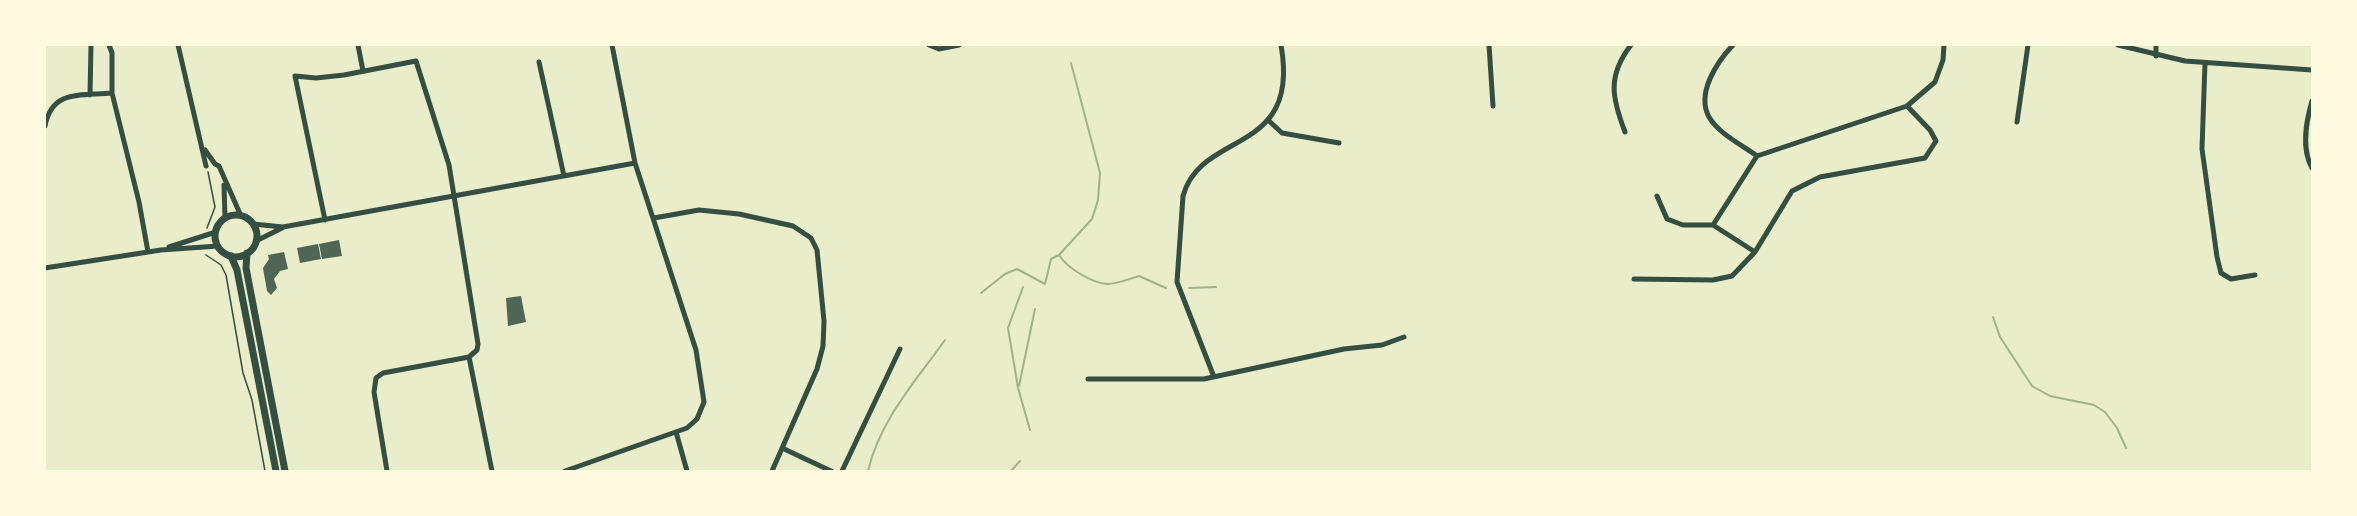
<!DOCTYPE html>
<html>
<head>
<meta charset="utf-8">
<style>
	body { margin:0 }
	#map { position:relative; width:2357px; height:516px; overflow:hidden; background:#e9edc9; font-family:"PT Sans Narrow",sans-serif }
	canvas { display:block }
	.frame { position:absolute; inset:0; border:46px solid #fefae0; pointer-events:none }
</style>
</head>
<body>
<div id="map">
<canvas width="2357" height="516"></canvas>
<div class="frame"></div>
</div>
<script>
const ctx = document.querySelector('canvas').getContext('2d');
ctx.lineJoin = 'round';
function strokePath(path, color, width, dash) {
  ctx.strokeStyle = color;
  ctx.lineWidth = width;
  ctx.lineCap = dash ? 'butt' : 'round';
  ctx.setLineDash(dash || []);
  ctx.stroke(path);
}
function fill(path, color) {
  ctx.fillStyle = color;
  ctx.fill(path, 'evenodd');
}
strokePath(new Path2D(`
	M 1059,255 C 1067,268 1092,283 1107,284 C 1117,284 1129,279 1139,276 L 1166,288
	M 1023,287 L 1008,328 L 1018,388 L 1030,430
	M 1189,288 L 1216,287
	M 981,293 L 1005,274 L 1017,269 L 1045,284 L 1051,259 L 1059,255 L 1092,219 L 1098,200 L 1100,173 L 1071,63
	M 1993,317 L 2000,337 L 2032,386 L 2050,396 L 2094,405 L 2105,412 L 2117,428 L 2126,448
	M 1019,386 L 1035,309
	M 868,471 C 880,420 915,382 945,340
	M 1011,471 L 1020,461`), '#a3b18a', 2);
fill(new Path2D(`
	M 339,240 L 342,256 L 322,259 L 319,244 Z
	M 318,244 L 321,259 L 300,263 L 297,248 Z
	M 284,252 L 288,269 L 280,271 L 274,279 L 277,288 L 271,295 L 267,291 L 263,268 L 269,259 L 268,255 Z
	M 521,296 L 526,322 L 508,326 L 506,298 Z`), '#4f6655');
strokePath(new Path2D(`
	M 207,228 L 215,207 L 208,172
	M 206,255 L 221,265 L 226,275 L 243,373 L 252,400 L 265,471`), '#344e41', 1.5);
strokePath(new Path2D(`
	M 109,45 L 112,53 L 112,93 L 139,202 L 148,252
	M 178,45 L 206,166
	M 358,45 L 363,71
	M 929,45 L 939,49 L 959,45
	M 1489,45 L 1493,106
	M 1733,45 C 1717,62 1696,93 1709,117 C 1719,134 1742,145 1757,156
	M 2118,45 L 2185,61 L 2312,70
	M 2156,56 L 2156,45
	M 539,62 L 564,176
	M 2205,63 L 2202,149 L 2217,257 L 2221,273 L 2231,279 L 2255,275
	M 90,95 L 91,45
	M 2312,101 C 2306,122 2301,148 2312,168
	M 1268,120 L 1282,133 L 1339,143
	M 2017,122 L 2028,45
	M 45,126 C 52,89 81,96 112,93
	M 1625,132 C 1612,98 1607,76 1631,45
	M 205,150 L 215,164 L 219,166 L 241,216
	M 224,185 L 225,218
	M 1657,196 L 1667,219 L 1683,225 L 1713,225 L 1757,156 L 1907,106 L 1935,82 L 1943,60 L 1944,45
	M 654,218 L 699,210 L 739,214 L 793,226 L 811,238 L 817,250 L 824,321 L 823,346 L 817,369 L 772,471
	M 325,220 L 295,76 L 316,78 L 344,75 L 416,61 L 449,165 L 478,344 L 477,350 L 469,357 L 383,373 L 376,378 L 374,392 L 387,471
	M 253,224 L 283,227 L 635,163
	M 1713,225 L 1755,252
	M 256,241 L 282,228
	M 169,247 L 216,232
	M 45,268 L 161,250 L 218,246
	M 1634,279 L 1713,280 L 1732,276 L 1755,252 L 1792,191 L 1820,177 L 1925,158 L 1936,141 L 1930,130 L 1907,106
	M 469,357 L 492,471
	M 1214,377 L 1177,282 L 1183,196 C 1201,129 1301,157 1281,45
	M 1088,379 L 1204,379 L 1344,349 L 1382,345 L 1404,337
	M 676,432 L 687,471
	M 782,448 L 831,471
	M 565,471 L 687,428 L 697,419 L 704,402 L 696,350 L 635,163 L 612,45
	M 842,471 L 900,349`), '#344e41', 5);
strokePath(new Path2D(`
	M215 236a21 21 0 1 1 42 0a21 21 0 1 1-42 0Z
	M 247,253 L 246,268 L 285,471
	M 231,256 L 237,270 L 276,471`), '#344e41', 7);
</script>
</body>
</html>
